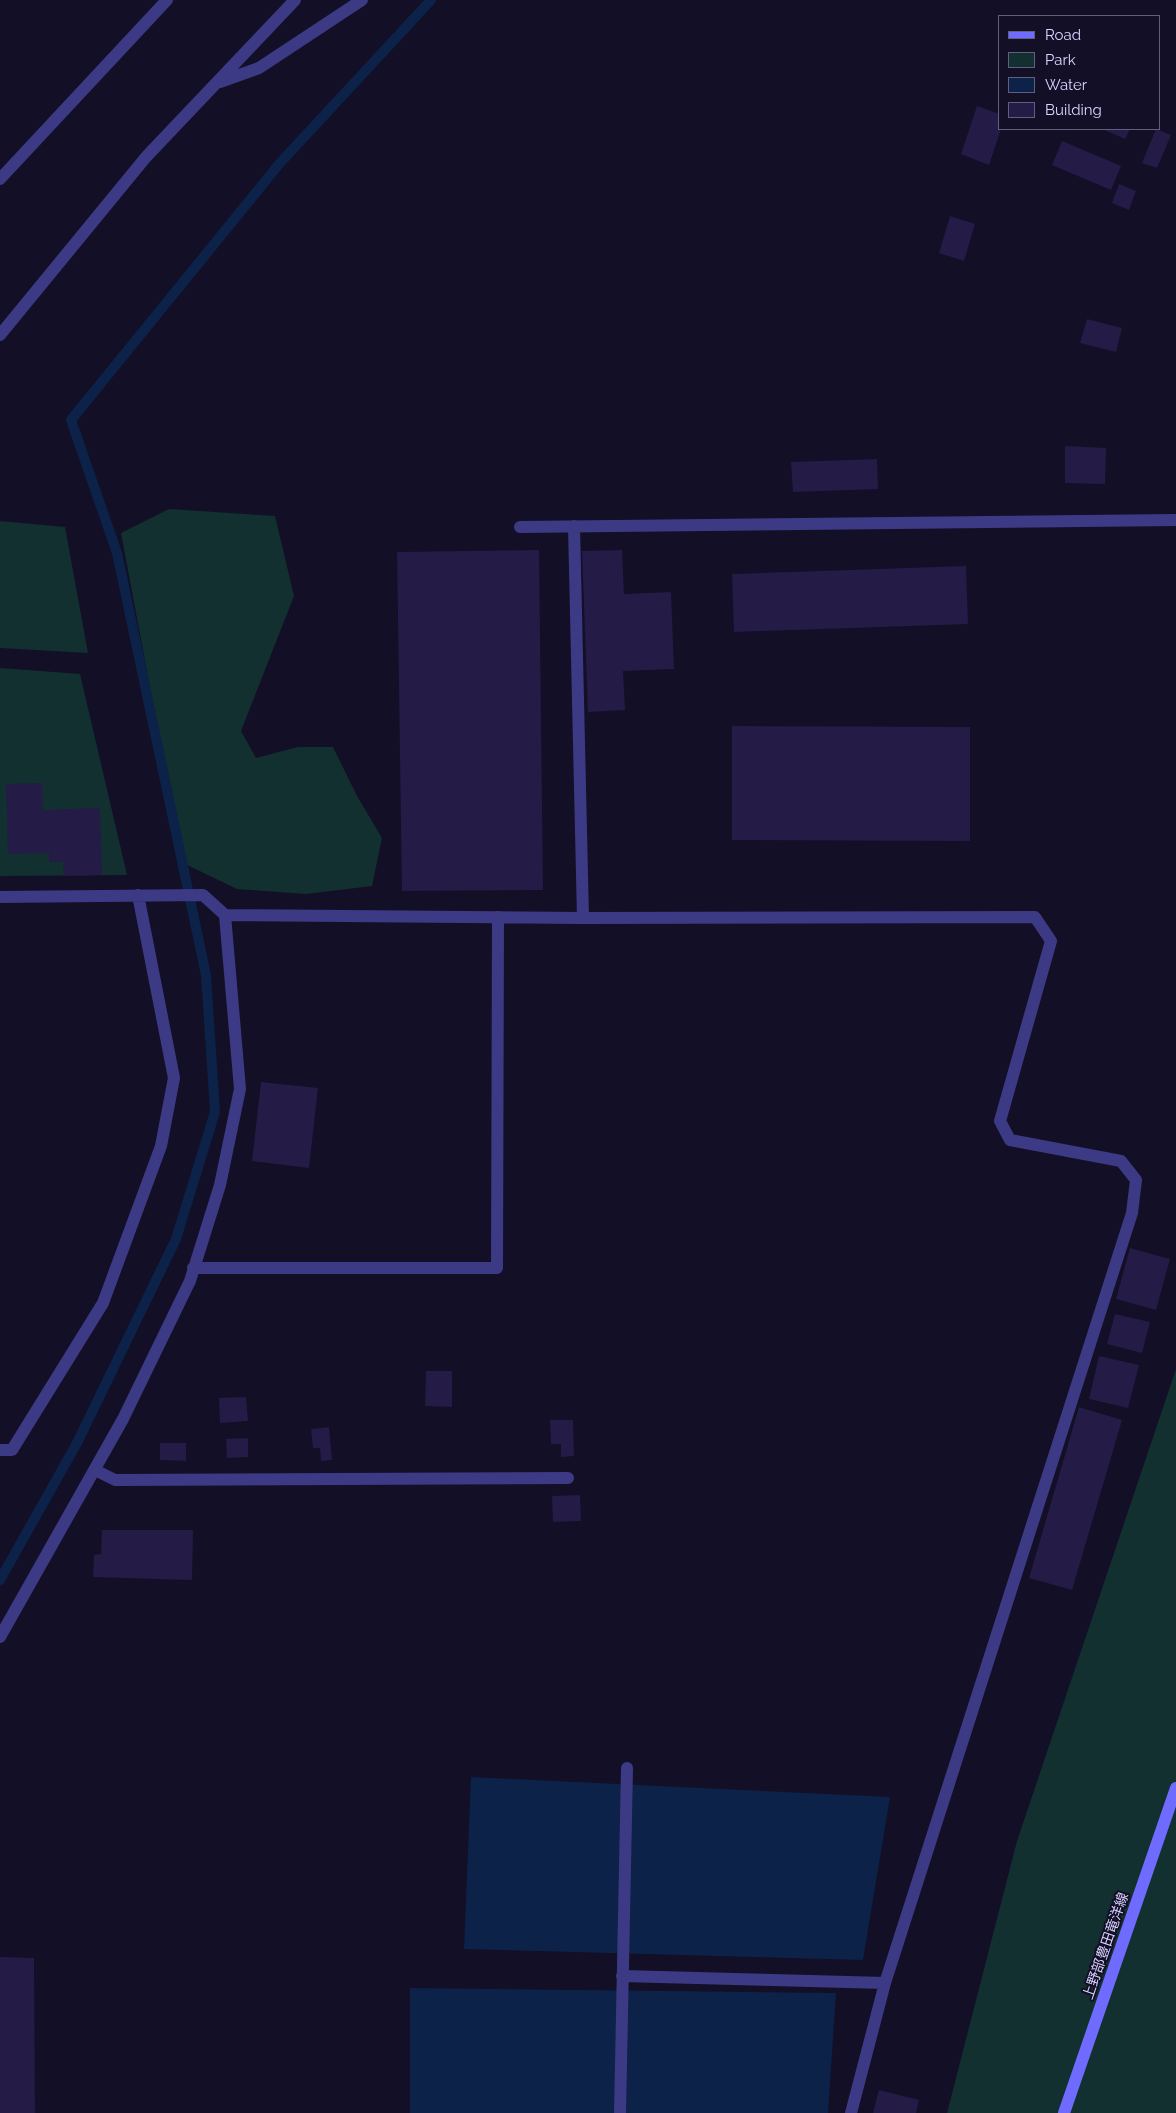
<!DOCTYPE html>
<html>
<head>
<meta charset="utf-8">
<style>
	body { margin:0 }
	#map { position:relative; width:1176px; height:2113px; overflow:hidden; background:#130f26; font-family:Raleway,sans-serif }
	canvas { display:block }
	.legend { position:absolute; left:998px; top:15px; width:162px; height:115px; box-sizing:border-box; background:#130f26; border:1px solid #625e7d; margin:0; padding:6px 9px; list-style:none; font-size:15px; color:#d9d4ff }
	.legend li { display:flex; align-items:center; gap:10px; height:25px }
	.legend b { width:25px; border:1px solid #625e7d }
</style>
</head>
<body>
<div id="map">
<canvas width="1176" height="2113"></canvas>
<ul class="legend">
<li><b style="height:6px;background:#6f6bff"></b>Road</li>
<li><b style="height:14px;background:#12302f"></b>Park</li>
<li><b style="height:14px;background:#0c2248"></b>Water</li>
<li><b style="height:14px;background:#241b47"></b>Building</li>
</ul>
</div>
<script>
const ctx = document.querySelector('canvas').getContext('2d');
ctx.lineJoin = 'round';
function fill(path, color) {
  ctx.fillStyle = color;
  ctx.fill(path, 'evenodd');
}
function strokePath(path, color, width, dash) {
  ctx.strokeStyle = color;
  ctx.lineWidth = width;
  ctx.lineCap = dash ? 'butt' : 'round';
  ctx.setLineDash(dash || []);
  ctx.stroke(path);
}
function label(font, color, halo, rows, align = 'center') {
  ctx.font = font + ' Raleway,"Noto Sans JP",sans-serif';
  ctx.lineWidth = 4;
  ctx.setLineDash([]);
  ctx.textBaseline = 'middle';
  ctx.strokeStyle = halo;
  ctx.fillStyle = color;
  for (const [text, x, y, turn = 0] of rows) {
    ctx.save();
    ctx.translate(x, y);
    ctx.rotate((+turn || 0) * Math.PI / 180);
    ctx.textAlign = isNaN(turn) ? turn : align;
    if (halo) ctx.strokeText(text, 0, 0);
    ctx.fillText(text, 0, 0);
    ctx.restore();
  }
}
fill(new Path2D(`
	M 169,509 L 275,516 L 294,596 L 241,731 L 256,758 L 298,747 L 333,747 L 357,796 L 382,838 L 372,886 L 306,894 L 237,889 L 183,863 L 121,533 Z
	M 0,521 L 65,527 L 88,653 L 0,648 Z
	M 0,668 L 80,674 L 127,875 L 0,876 Z
	M 1176,1369 L 1176,2113 L 947,2113 L 1017,1841 Z`), '#12302f');
fill(new Path2D(`
	M 471,1777 L 890,1797 L 863,1960 L 464,1949 Z
	M 410,1988 L 836,1993 L 828,2113 L 410,2113 Z`), '#0c2248');
strokePath(new Path2D(`
	M 0,1580 L 77,1443 L 176,1239 L 215,1112 L 206,975 L 117,553 L 71,420 L 280,163 L 431,0`), '#0c2248', 10);
fill(new Path2D(`
	M 977,106 L 1000,114 L 1001,129 L 989,165 L 961,154 Z
	M 1102,129 L 1130,129 L 1125,139 Z
	M 1156,129 L 1171,135 L 1157,168 L 1142,163 Z
	M 1062,141 L 1121,166 L 1111,190 L 1052,165 Z
	M 1119,184 L 1136,191 L 1129,210 L 1112,203 Z
	M 950,216 L 975,224 L 964,261 L 939,253 Z
	M 1087,319 L 1122,328 L 1116,352 L 1080,343 Z
	M 1065,446 L 1106,448 L 1105,484 L 1065,483 Z
	M 877,459 L 878,489 L 793,492 L 791,462 Z
	M 539,550 L 543,890 L 402,891 L 397,552 Z
	M 622,550 L 624,594 L 671,592 L 674,669 L 623,671 L 625,710 L 588,712 L 582,551 Z
	M 966,566 L 968,624 L 734,632 L 732,574 Z
	M 732,726 L 970,727 L 970,841 L 732,840 Z
	M 42,783 L 43,810 L 100,808 L 102,875 L 64,876 L 63,862 L 49,862 L 49,853 L 8,854 L 6,784 Z
	M 261,1082 L 318,1088 L 309,1168 L 252,1161 Z
	M 1130,1248 L 1170,1259 L 1156,1310 L 1116,1299 Z
	M 1115,1314 L 1150,1322 L 1142,1353 L 1107,1344 Z
	M 1099,1356 L 1139,1365 L 1128,1408 L 1089,1399 Z
	M 426,1371 L 452,1371 L 452,1407 L 425,1406 Z
	M 246,1397 L 248,1421 L 220,1423 L 219,1398 Z
	M 1079,1407 L 1122,1420 L 1072,1590 L 1029,1578 Z
	M 550,1420 L 573,1420 L 574,1456 L 561,1457 L 561,1444 L 551,1444 Z
	M 329,1427 L 332,1460 L 321,1461 L 320,1448 L 313,1448 L 311,1429 Z
	M 248,1438 L 248,1457 L 227,1458 L 226,1439 Z
	M 160,1443 L 186,1443 L 186,1461 L 160,1460 Z
	M 580,1495 L 581,1521 L 553,1522 L 552,1496 Z
	M 102,1530 L 193,1530 L 192,1580 L 93,1577 L 94,1555 L 101,1554 Z
	M 0,1957 L 34,1958 L 35,2113 L 0,2113 Z
	M 879,2090 L 919,2100 L 916,2113 L 873,2113 Z`), '#241b47');
strokePath(new Path2D(`
	M 220,82 L 259,68 L 362,0
	M 0,335 L 146,157 L 295,0
	M 574,526 L 583,918
	M 520,527 L 1176,520
	M 0,897 L 203,895 L 225,915 L 583,918 L 1035,917 L 1051,941 L 1000,1121 L 1010,1140 L 1121,1161 L 1136,1180 L 1132,1213 L 885,1983 L 851,2113
	M 193,1268 L 497,1268 L 498,917
	M 0,1450 L 12,1450 L 103,1303 L 161,1146 L 174,1078 L 138,895
	M 95,1470 L 115,1480 L 568,1478
	M 0,1637 L 123,1419 L 190,1281 L 220,1185 L 240,1089 L 225,915
	M 622,1976 L 885,1983
	M 620,2113 L 627,1768`), '#3d3a85', 12);
strokePath(new Path2D(`
	M 0,179 L 167,0`), '#3d3a85', 12);
strokePath(new Path2D(`
	M 1064,2113 L 1176,1788`), '#6f6bff', 12);
label('14px', '#d9d4ff', '#130f26', [
	["上野部豊田竜洋線",1106,1946,-71]
]);
</script>
</body>
</html>
